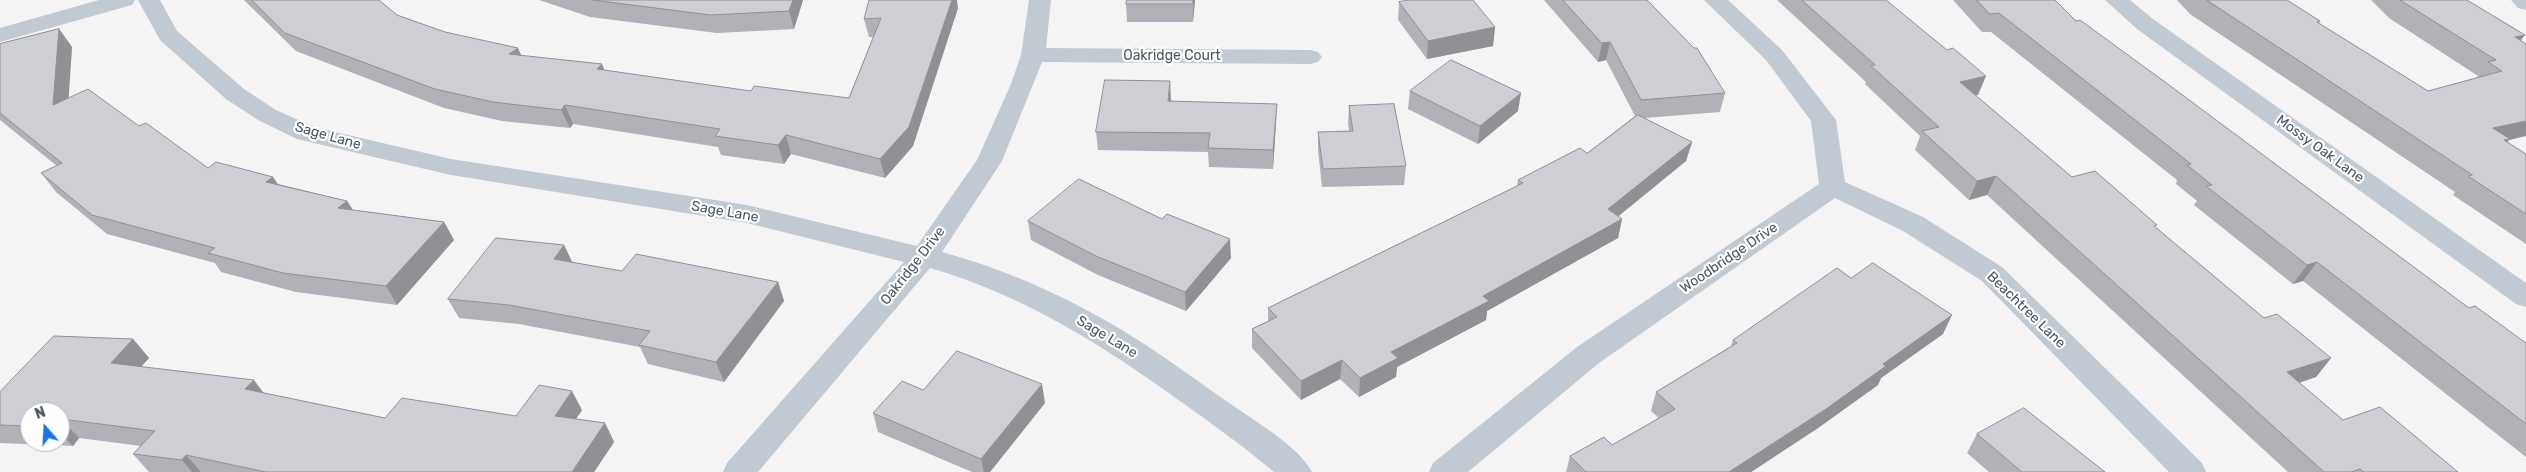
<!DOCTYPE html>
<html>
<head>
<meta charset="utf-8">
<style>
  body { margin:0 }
  #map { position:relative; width:2526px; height:472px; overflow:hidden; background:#f5f3f3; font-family:Rubik,sans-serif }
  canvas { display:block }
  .north { position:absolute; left:20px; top:402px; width:50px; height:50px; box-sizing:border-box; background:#fff; border:1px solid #b7bbc0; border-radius:50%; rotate:341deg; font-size:14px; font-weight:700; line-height:20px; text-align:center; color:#4a5661 }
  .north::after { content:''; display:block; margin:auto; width:18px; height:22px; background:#1a73e8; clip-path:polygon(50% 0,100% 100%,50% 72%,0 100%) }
</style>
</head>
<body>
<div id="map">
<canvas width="2526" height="472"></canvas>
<div class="north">N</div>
</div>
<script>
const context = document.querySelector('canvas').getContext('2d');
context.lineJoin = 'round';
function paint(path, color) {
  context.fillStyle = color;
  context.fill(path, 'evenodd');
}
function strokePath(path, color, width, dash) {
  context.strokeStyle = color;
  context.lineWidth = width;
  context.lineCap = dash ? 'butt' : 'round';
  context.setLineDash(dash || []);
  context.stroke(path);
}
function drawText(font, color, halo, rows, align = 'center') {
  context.font = font + ' Rubik,sans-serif';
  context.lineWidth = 4.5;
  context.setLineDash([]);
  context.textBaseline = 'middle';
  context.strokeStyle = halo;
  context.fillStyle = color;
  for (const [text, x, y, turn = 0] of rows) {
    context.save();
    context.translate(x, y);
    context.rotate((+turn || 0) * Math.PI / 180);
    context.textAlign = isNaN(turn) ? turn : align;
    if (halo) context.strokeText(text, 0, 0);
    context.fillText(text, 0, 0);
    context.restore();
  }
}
const minor = new Path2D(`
  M 99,0 L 135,0 L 132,5 L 0,42 L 0,28 Z
  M 138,0 L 160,0 L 177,31 L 244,89 L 276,110 L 314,127 L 451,159 L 747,205 L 917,246 L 977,160 L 1011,84 L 1021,55 L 1029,0 L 1051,0 L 1046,48 L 1310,50 L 1318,52 L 1322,57 L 1318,62 L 1310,64 L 1042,62 L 1002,161 L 942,252 C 1011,271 1077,301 1138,340 C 1171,361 1203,385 1235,407 C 1258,423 1299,447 1312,472 L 1274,472 C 1243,446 1210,422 1177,399 C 1100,343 1022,295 930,268 L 758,472 L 723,472 L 727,463 L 904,262 L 747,223 L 451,175 L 297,139 L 258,120 L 226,99 L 160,40 Z
  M 1704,0 L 1728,0 L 1782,50 L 1836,120 L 1845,182 L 1923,217 L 2002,267 L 2202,463 L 2206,472 L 2169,472 L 1982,281 L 1903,231 L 1835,198 L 1599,363 L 1468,472 L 1429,472 L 1433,463 L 1577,347 L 1819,184 L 1811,121 L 1766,60 Z
  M 2105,0 L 2130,0 L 2153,19 L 2526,283 L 2526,307 L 2516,304 L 2137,29 Z
  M 2511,0 L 2526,0 L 2526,10 L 2518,8 Z`);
const wall = new Path2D(`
  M 244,0 L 379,0 L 397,15 L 445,32 L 521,56 L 602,64 L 604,70 L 751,91 L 849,98 L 873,37 L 869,37 L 864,19 L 958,8 L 913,146 L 885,178 L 791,154 L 784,164 L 721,155 L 718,147 L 573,124 L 570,128 L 502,121 L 444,108 L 296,51 Z
  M 539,0 L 803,0 L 794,29 L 717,33 L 590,17 Z
  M 1195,0 L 1193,22 L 1127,22 L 1126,4 Z
  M 1544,0 L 1647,0 L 1725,93 L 1720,112 L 1645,118 L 1692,142 L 1686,161 L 1618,216 L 1622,219 L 1618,238 L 1487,311 L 1486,320 L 1397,367 L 1396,377 L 1359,397 L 1340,379 L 1301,400 L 1252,348 L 1252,329 L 1268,321 L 1268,308 L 1517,186 L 1518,180 L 1587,153 L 1635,116 L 1606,60 L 1598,62 Z
  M 1777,0 L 1886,0 L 1978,95 L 1975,95 L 2072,177 L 2156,228 L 2264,318 L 2331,358 L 2316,377 L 2299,383 L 2343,420 L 2458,472 L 2288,472 L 1987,195 L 1969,200 L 1915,150 L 1920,136 L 1865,84 L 1866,82 Z
  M 1953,0 L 2055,0 L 2076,21 L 2469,308 L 2526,343 L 2526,457 L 2303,281 L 2293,284 L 2194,205 L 2197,201 L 2176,184 L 2177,180 L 1991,32 L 1982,32 Z
  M 2177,0 L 2287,0 L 2320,21 L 2319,23 L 2428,91 L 2476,78 L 2478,76 L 2389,18 L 2371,0 L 2467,0 L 2525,35 L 2521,40 L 2509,140 L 2507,142 L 2526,154 L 2526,244 L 2453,195 L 2455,192 L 2190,14 Z
  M 1399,2 L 1495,27 L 1493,46 L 1427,59 L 1398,20 Z
  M 59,29 L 72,47 L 68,98 L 139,126 L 208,168 L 273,177 L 278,184 L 347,201 L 353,210 L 444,222 L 454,240 L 397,305 L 296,292 L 221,272 L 215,263 L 107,234 L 56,192 L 41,173 L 57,166 L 0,120 L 0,44 Z
  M 1410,91 L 1518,111 L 1478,144 L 1408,109 Z
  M 1171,101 L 1276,123 L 1273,169 L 1209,167 L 1208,152 L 1098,150 L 1096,132 Z
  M 1349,106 L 1406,166 L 1404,185 L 1322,187 L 1318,150 L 1318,132 L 1349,131 L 1348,124 Z
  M 1028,221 L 1231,258 L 1186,311 L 1098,275 L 1031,240 Z
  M 564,245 L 572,262 L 622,271 L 778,282 L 784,301 L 724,382 L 648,364 L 640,347 L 519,324 L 459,318 L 448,299 Z
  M 1851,278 L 1943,334 L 1881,378 L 1878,385 L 1818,428 L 1751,472 L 1566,472 L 1570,456 L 1612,445 L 1659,418 L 1651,411 L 1656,392 L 1731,346 L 1733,340 Z
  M 133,339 L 149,358 L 141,367 L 264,393 L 385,418 L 516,416 L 582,410 L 576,419 L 605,423 L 614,442 L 594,472 L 149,472 L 133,454 L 141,446 L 79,438 L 73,446 L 0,443 L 0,392 ZM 30,412 L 60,412 L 60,442 L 30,442 Z
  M 923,390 L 1045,403 L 990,472 L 972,472 L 878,432 L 873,413 Z
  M 1977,434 L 2105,472 L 1989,472 L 1967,453 Z`);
const shadedWall = new Path2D(`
  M 793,0 L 803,0 L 794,29 L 789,11 Z
  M 952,0 L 957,0 L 958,8 L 913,146 L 885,178 L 880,159 Z
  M 1193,0 L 1195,0 L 1193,22 Z
  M 1495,27 L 1493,46 L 1427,59 L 1428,41 Z
  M 59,29 L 72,47 L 67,124 L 53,105 Z
  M 2525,35 L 2511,53 L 2515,37 Z
  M 1610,42 L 1606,60 L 1598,62 L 1602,43 Z
  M 518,48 L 526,66 L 509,54 Z
  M 602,64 L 609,82 L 597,69 Z
  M 1986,76 L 1978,95 L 1952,101 L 1960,82 Z
  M 1170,81 L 1171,100 L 1169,119 L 1168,101 Z
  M 1521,93 L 1518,111 L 1478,144 L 1480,126 Z
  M 1277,104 L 1276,123 L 1273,169 L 1273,150 Z
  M 565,105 L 573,124 L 570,128 L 561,110 Z
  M 2526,121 L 2526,136 L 2509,140 L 2495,157 L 2493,128 Z
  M 786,135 L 791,154 L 784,164 L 778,145 Z
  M 1692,142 L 1686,161 L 1604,228 L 1608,209 Z
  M 1996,176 L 1987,195 L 1969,200 L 1977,181 Z
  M 273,177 L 285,196 L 266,182 Z
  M 347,201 L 359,220 L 338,208 Z
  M 1622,219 L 1618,238 L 1487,311 L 1486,320 L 1397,367 L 1396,377 L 1359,397 L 1360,378 L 1391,352 L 1483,296 Z
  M 444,222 L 454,240 L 397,305 L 386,286 Z
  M 1230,239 L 1231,258 L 1186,311 L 1185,292 Z
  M 564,245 L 573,264 L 554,259 Z
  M 2317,262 L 2303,281 L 2293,284 L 2307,265 Z
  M 778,282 L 784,301 L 724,382 L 716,362 Z
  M 1952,315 L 1943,334 L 1881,378 L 1878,385 L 1818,428 L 1751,472 L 1729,472 Z
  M 133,339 L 149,358 L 127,382 L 111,363 Z
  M 2331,358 L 2316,377 L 2273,391 L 2287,372 Z
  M 1342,360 L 1340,379 L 1301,400 L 1301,381 Z
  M 254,380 L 268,399 L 245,389 Z
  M 1042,384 L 1045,403 L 990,472 L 984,472 L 981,459 Z
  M 572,391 L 582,410 L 565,435 L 555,416 Z
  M 61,419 L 79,438 L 73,446 L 60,433 L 60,421 Z
  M 605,423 L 614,442 L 594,472 L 572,472 Z
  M 186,455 L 201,472 L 192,472 L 182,460 Z`);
const building = new Path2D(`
  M 252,0 L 379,0 L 397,15 L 445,32 L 518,48 L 509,54 L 602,64 L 597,69 L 751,91 L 754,86 L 849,98 L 881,18 L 864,19 L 869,0 L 952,0 L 909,127 L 880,159 L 786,135 L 778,145 L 715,136 L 720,129 L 565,105 L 561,110 L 493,102 L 435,89 L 285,33 Z
  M 593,0 L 793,0 L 789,11 L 711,15 Z
  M 1127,0 L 1193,0 L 1193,4 L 1126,4 Z
  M 1409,0 L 1473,0 L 1495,27 L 1428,41 L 1399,2 Z
  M 1563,0 L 1647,0 L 1694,48 L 1697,48 L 1725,93 L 1641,100 L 1610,42 L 1602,43 Z
  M 1802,0 L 1886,0 L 1947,50 L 1953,48 L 1986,76 L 1960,82 L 2072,177 L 2095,171 L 2157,225 L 2154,226 L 2264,318 L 2277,314 L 2331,358 L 2287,372 L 2343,420 L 2380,407 L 2458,472 L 2364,472 L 2360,469 L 2351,472 L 2324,472 L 1996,176 L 1977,181 L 1922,131 L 1939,127 L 1871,66 L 1875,65 Z
  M 1977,0 L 2055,0 L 2076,21 L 2080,20 L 2165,82 L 2469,308 L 2475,306 L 2526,343 L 2526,424 L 2317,262 L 2307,265 L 2206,186 L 2212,185 L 2187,165 L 2191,164 L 1999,13 L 1990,14 Z
  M 2207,0 L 2287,0 L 2320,21 L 2317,22 L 2428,91 L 2502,71 L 2488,62 L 2496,60 L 2400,0 L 2467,0 L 2525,35 L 2515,37 L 2526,44 L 2526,121 L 2493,128 L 2510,139 L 2504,140 L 2526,154 L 2526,214 L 2468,176 L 2472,175 Z
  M 59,29 L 53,105 L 88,89 L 139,126 L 146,123 L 208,168 L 216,162 L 273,177 L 266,182 L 347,201 L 338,208 L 444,222 L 386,286 L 283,273 L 208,253 L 215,248 L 92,215 L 41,173 L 62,163 L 0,113 L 0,44 Z
  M 1451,60 L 1521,93 L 1480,126 L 1410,91 Z
  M 1105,80 L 1170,81 L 1168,101 L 1277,104 L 1273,150 L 1208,148 L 1210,133 L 1096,132 Z
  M 1394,104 L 1406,166 L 1323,169 L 1318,132 L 1353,131 L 1349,106 Z
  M 1638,115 L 1692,142 L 1608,209 L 1622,219 L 1483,296 L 1489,301 L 1391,352 L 1398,358 L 1360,378 L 1342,360 L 1301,381 L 1252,329 L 1277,317 L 1268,308 L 1523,183 L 1518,180 L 1580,148 L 1587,153 Z
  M 1079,179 L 1162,219 L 1167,214 L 1230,239 L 1185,292 L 1096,256 L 1028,221 Z
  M 496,238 L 564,245 L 554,259 L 622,271 L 636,254 L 778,282 L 716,362 L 639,345 L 650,331 L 509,305 L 448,299 Z
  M 1873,263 L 1952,315 L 1883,364 L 1886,366 L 1826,409 L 1729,472 L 1586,472 L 1570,456 L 1604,437 L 1612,445 L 1675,409 L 1656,392 L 1737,343 L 1733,340 L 1837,268 L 1851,278 Z
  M 54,336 L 133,339 L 111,363 L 254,380 L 245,389 L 385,418 L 402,398 L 516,416 L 539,385 L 572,391 L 555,416 L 605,423 L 572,472 L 266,472 L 186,455 L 182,460 L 133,454 L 155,431 L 61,419 L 60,421 L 60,412 L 30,412 L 30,426 L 0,425 L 0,392 Z
  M 957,351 L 1042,384 L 981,459 L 873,413 L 902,381 L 923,390 Z
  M 2024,408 L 2105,472 L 2022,472 L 1977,434 Z`);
const streetNames = [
  ["Oakridge Court",1172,56],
  ["Sage Lane",328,136,16],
  ["Mossy Oak Lane",2320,149,36],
  ["Sage Lane",725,212,10],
  ["Woodbridge Drive",1729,258,-34],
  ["Oakridge Drive",913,266,-52],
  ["Beachtree Lane",2026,310,44],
  ["Sage Lane",1107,337,31]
];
paint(minor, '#c1cad2');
paint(wall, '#b0b2b7');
paint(shadedWall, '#909195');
paint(building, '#cdcfd5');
strokePath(building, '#909195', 1);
drawText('14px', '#4a5661', '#fff', streetNames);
</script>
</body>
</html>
